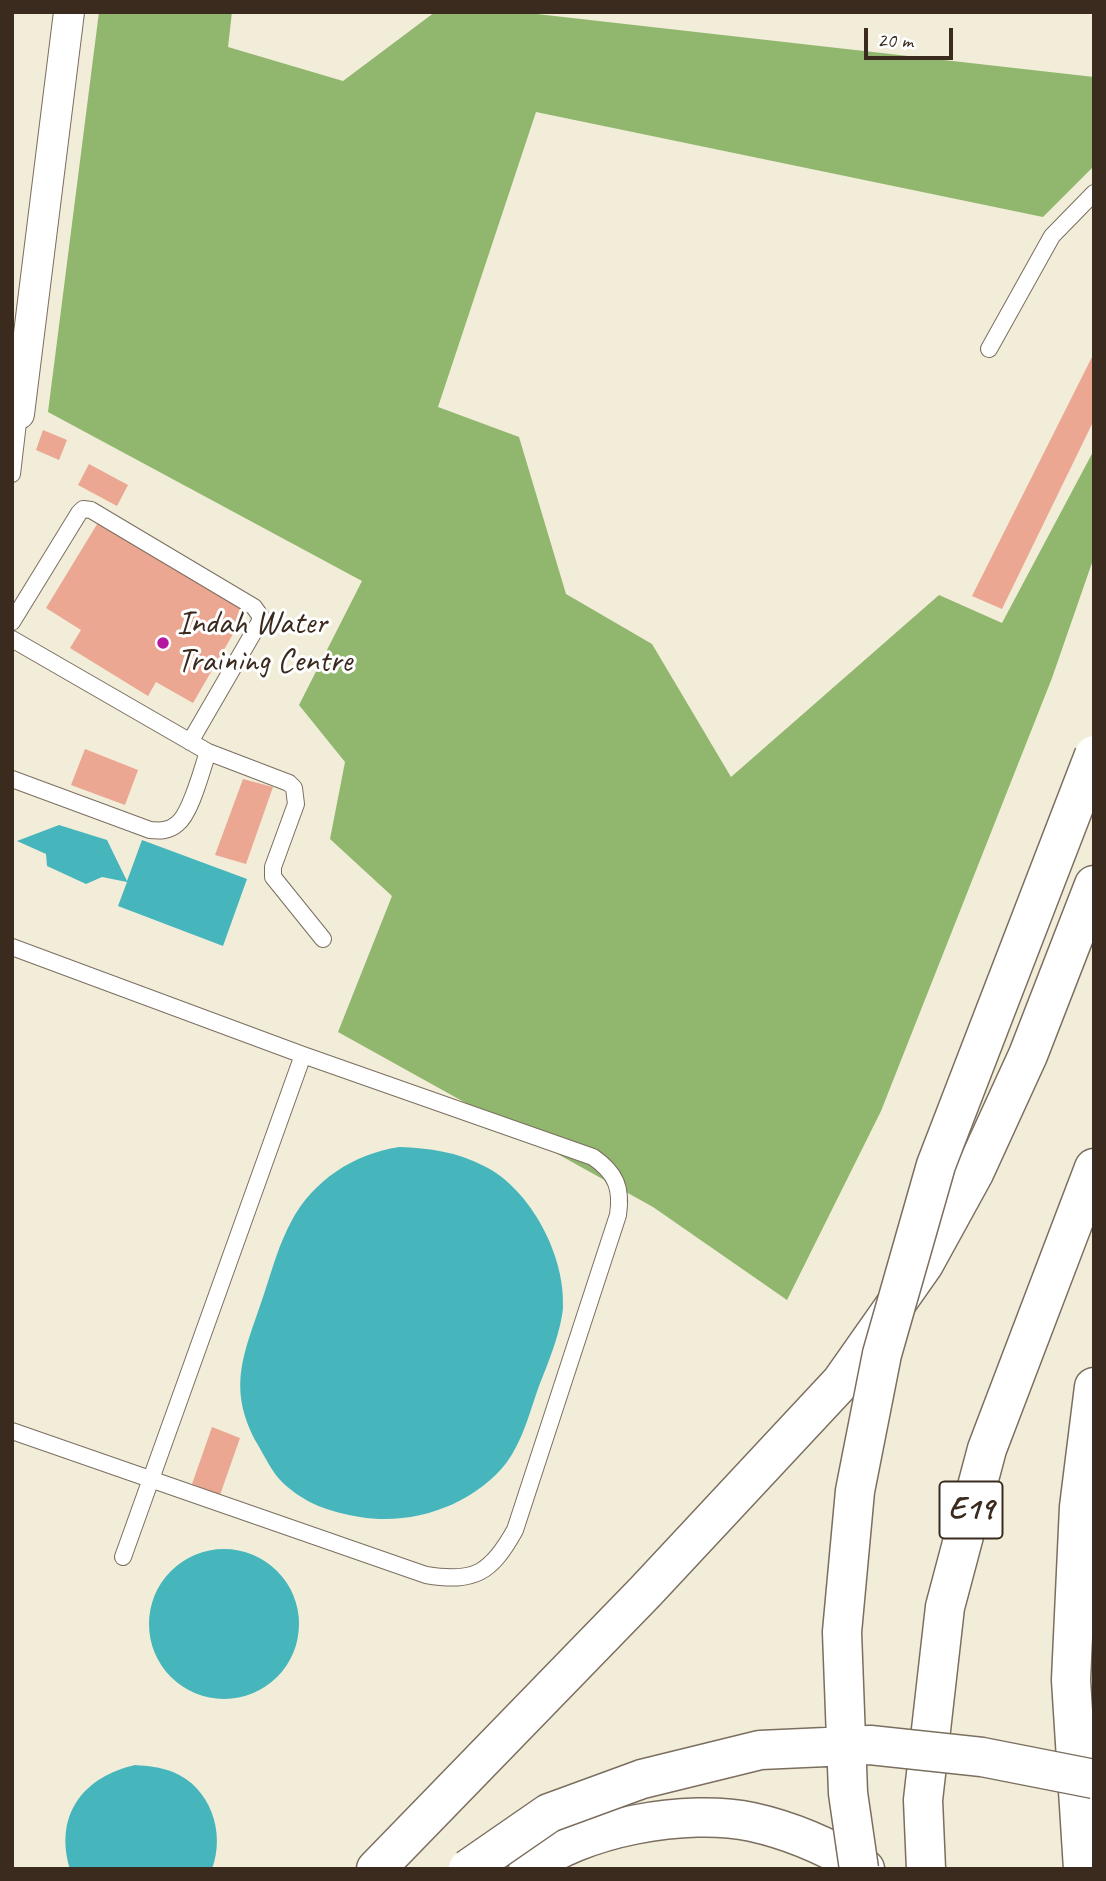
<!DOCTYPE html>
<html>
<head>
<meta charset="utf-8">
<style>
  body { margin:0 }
  #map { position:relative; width:1106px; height:1881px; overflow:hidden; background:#f1edd8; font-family:Caveat,sans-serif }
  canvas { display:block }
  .frame { position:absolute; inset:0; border:14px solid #3b2a1e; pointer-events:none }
  .scale { position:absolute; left:864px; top:28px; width:89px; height:32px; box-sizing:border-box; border:4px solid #3b2a1e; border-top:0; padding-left:9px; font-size:21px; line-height:24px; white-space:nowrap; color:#3b2a1e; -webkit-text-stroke:5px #fff; paint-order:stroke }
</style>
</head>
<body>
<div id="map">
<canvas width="1106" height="1881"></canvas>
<div class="frame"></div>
<div class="scale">20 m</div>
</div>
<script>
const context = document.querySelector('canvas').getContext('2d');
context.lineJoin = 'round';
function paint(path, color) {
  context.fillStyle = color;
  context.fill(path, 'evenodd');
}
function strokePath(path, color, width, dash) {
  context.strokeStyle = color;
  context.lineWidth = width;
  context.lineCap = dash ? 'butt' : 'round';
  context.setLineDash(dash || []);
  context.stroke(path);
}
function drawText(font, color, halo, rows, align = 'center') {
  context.font = font + ' Caveat,sans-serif';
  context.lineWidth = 6;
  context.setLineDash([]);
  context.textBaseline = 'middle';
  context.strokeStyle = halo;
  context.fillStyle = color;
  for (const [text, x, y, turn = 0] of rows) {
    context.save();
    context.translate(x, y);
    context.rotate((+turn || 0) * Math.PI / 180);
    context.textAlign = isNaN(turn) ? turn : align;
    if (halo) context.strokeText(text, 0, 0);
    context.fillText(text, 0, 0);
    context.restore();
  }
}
const forest = new Path2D(`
  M 99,12 L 232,12 L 228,47 L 343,81 L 435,12 L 519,12 L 1094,77 L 1094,166 L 1043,217 L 536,112 L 438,407 L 519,437 L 566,594 L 652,644 L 731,777 L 939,595 L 1002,623 L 1094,450 L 1094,557 L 1052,678 L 881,1111 L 787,1300 L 653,1207 L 338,1032 L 392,896 L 330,839 L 345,762 L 299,705 L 362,581 L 48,412 Z`);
const water = new Path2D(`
  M 59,825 L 107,840 L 127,881 L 142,840 L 247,879 L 223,946 L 118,906 L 127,882 L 102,877 L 86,884 L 47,866 L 46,854 L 17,841 Z
  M 399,1147 C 430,1148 457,1152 484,1166 C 531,1189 566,1257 563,1308 C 561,1331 548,1364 539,1386 C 530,1411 523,1440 507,1462 C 474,1505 413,1526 360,1517 C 330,1512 305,1504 282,1482 C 272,1472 265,1457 258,1445 C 225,1387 245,1352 264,1294 C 272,1270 279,1244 291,1222 C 313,1180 354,1154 399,1147 Z
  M149 1624a75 75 0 1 1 150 0a75 75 0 1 1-150 0Z
  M 135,1765 C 148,1766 160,1767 173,1772 C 210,1787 226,1832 212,1869 L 70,1869 C 54,1815 83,1777 135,1765 Z`);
const building = new Path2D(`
  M 1094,353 L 1094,420 L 1002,609 L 972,596 Z
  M 43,430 L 67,440 L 59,460 L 36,450 Z
  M 89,464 L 128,485 L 117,506 L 78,485 Z
  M 99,521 L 247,610 L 193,703 L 156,682 L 148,696 L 70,648 L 81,630 L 46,608 Z
  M 85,749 L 138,770 L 125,805 L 71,785 Z
  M 243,779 L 273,787 L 246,864 L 215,855 Z
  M 212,1427 L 240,1438 L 220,1495 L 192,1484 Z`);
const service = new Path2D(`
  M 989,349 L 1052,236 L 1094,193
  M 12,474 L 19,414
  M 12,622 L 79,513 L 83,509 L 91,510 L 254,607 L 261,617 L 259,623 L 190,742
  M 12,639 L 208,752 L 289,783 L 294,788 L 296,804 L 273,867 L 273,877 L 323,939
  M 12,779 L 150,830 C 160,831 169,831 177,824 C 191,814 202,769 208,752
  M 12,947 L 303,1055 L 593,1157 C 616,1173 622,1188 618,1215 L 515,1530 C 491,1573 475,1583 426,1575 L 12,1431
  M 123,1557 L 303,1055`);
const minor = new Path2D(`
  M 19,414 L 69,12`);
const motorway = new Path2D(`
  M 376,1869 L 646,1591 L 841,1382 L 924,1264 L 974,1173 L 1028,1055 L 1094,885
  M 528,1869 C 579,1827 688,1808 752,1822 C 793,1831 829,1847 865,1869
  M 926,1869 L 923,1800 L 945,1607 L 987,1449 L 1094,1168
  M 1083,1869 L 1071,1680 L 1079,1507 L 1094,1387`);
const motorwayBridge = new Path2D(`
  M 468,1869 L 549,1813 L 642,1779 L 760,1750 L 870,1745 L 982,1757 L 1094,1779
  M 859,1869 L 848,1793 L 842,1632 L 855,1491 L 882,1354 L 936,1165 L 1094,755`);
const markers = [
  [163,643,7,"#b5179e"]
];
const shields = [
  [971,1510,63]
];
const shieldNames = [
  ["E19",971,1510]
];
const poiNames = [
  ["Indah Water",177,624],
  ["Training Centre",177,662]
];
paint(forest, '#90b76d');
paint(water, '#46b6bc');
paint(building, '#eba792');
strokePath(service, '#7b6e5f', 18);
strokePath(minor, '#7b6e5f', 32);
strokePath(motorway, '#7b6e5f', 41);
strokePath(service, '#fff', 16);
strokePath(minor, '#fff', 30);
strokePath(motorway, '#fff', 38);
strokePath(motorwayBridge, '#7b6e5f', 41, []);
strokePath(motorwayBridge, '#fff', 38);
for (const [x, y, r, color] of markers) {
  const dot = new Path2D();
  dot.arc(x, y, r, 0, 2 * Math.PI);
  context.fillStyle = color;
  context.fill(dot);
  strokePath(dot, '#fff', 2.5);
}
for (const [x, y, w] of shields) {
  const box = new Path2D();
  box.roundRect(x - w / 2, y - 28.5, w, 57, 5);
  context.fillStyle = '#fff';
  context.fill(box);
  strokePath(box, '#3b2a1e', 2);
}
drawText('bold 32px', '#3b2a1e', null, shieldNames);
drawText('33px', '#3b2a1e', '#fff', poiNames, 'left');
</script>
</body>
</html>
